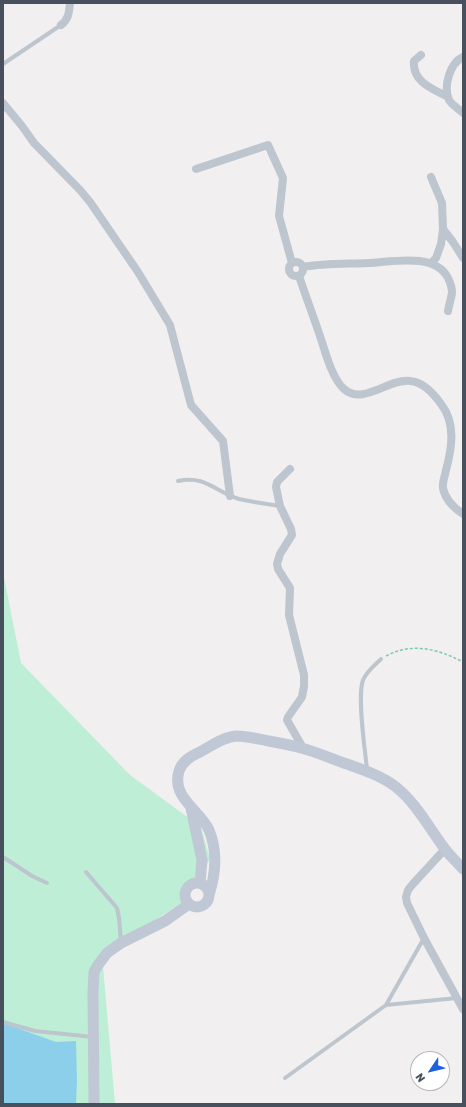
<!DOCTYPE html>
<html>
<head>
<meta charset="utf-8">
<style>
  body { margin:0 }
  #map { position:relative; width:466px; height:1107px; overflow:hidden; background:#f1efef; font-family:Rubik,sans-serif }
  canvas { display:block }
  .frame { position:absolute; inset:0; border:4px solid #47505c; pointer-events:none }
  .north { position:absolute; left:410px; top:1051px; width:40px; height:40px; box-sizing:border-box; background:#fff; border:1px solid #b5b9be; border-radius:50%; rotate:235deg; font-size:11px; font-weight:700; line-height:16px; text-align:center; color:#47505c }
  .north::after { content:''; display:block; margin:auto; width:14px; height:18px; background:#1c60de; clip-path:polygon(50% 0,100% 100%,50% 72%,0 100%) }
</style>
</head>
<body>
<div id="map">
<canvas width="466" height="1107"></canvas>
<div class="frame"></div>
<div class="north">N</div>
</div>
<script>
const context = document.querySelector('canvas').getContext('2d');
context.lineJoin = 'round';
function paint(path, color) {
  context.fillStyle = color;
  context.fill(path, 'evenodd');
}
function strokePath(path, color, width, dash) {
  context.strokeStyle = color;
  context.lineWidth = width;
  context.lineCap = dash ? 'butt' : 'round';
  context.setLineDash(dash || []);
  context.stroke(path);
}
const green = new Path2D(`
  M 3,572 L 21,663 L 130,775 L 201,827 L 210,859 L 181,903 L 102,955 L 115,1104 L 3,1104 Z`);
const water = new Path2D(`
  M 3,1023 L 56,1042 L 76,1041 L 77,1080 L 76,1104 L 3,1104 Z`);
const path = new Path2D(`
  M 386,656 C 412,642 438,649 463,662`);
const lane = new Path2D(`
  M 3,64 L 61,25
  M 178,481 C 206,475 215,492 239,499 C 252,502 266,504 280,506
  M 367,769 C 365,750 357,697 363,680 C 367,671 374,666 381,659
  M 3,857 L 32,876 L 47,883
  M 86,872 L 117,908 L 119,918 L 121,941
  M 386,1005 L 457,998
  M 3,1022 L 35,1031 L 93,1037
  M 285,1078 L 386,1005 L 424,938`);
const street = new Path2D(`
  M 61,25 C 69,19 69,12 70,3
  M 421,55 L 414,61 C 412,82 433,89 448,97
  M 463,57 C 450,63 443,86 449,100 C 452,105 459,109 463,113
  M 3,103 L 22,126 L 34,143 L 80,190 L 90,202 L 138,272 L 170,325 L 191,405 L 223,441 L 230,496
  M 196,169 L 268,145 L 283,178 L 279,216 L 292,263
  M 443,229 L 453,242 L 463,258
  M289 269a7 7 0 1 1 14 0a7 7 0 1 1-14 0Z
  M 431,263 L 436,258 L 441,244 L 443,229 L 442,203 L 431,177
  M 303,267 C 325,263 346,264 368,263 C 391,262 435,252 448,278 C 450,282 452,288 452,293 C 451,299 449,305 448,311
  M 299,276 C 306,297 314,318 321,339 C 326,354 332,378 344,389 C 363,406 389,378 410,381 C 423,382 434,394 441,404 C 456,423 452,448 446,470 C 445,477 442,481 443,488 C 445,499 454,508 463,514
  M 290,469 L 277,482 L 276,487 L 280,506 L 291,529 L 292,535 L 280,554 L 277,564 L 278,569 L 290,588 L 289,615 L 304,675 L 304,686 L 302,697 L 288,717 L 287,720 L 303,748
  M 445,849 L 412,885 L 408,890 L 406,897 L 407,903 L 424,938 L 463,1009`);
const secondary = new Path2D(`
  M 191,808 L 202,860 L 200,883
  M185 895a12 12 0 1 1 24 0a12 12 0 1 1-24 0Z
  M 209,895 C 216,873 218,852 209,830 C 200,810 171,798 179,771 C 182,761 191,756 200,752 C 211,746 223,737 236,736 C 247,736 259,739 269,741 C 280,743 291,745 301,748 C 317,752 332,759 347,764 C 364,770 382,776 396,787 C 417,804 429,828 445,849 C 450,856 457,862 463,869
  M 94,1104 L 93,992 L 94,972 L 98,965 L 107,953 L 121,943 L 165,921 L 189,904`);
paint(green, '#beeed5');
paint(water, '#8ccfea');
strokePath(path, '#77cca9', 1.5, [3, 2]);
strokePath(lane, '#bdc5ce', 4);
strokePath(street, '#bdc5ce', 8);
strokePath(secondary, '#c0c8d5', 11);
</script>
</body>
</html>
